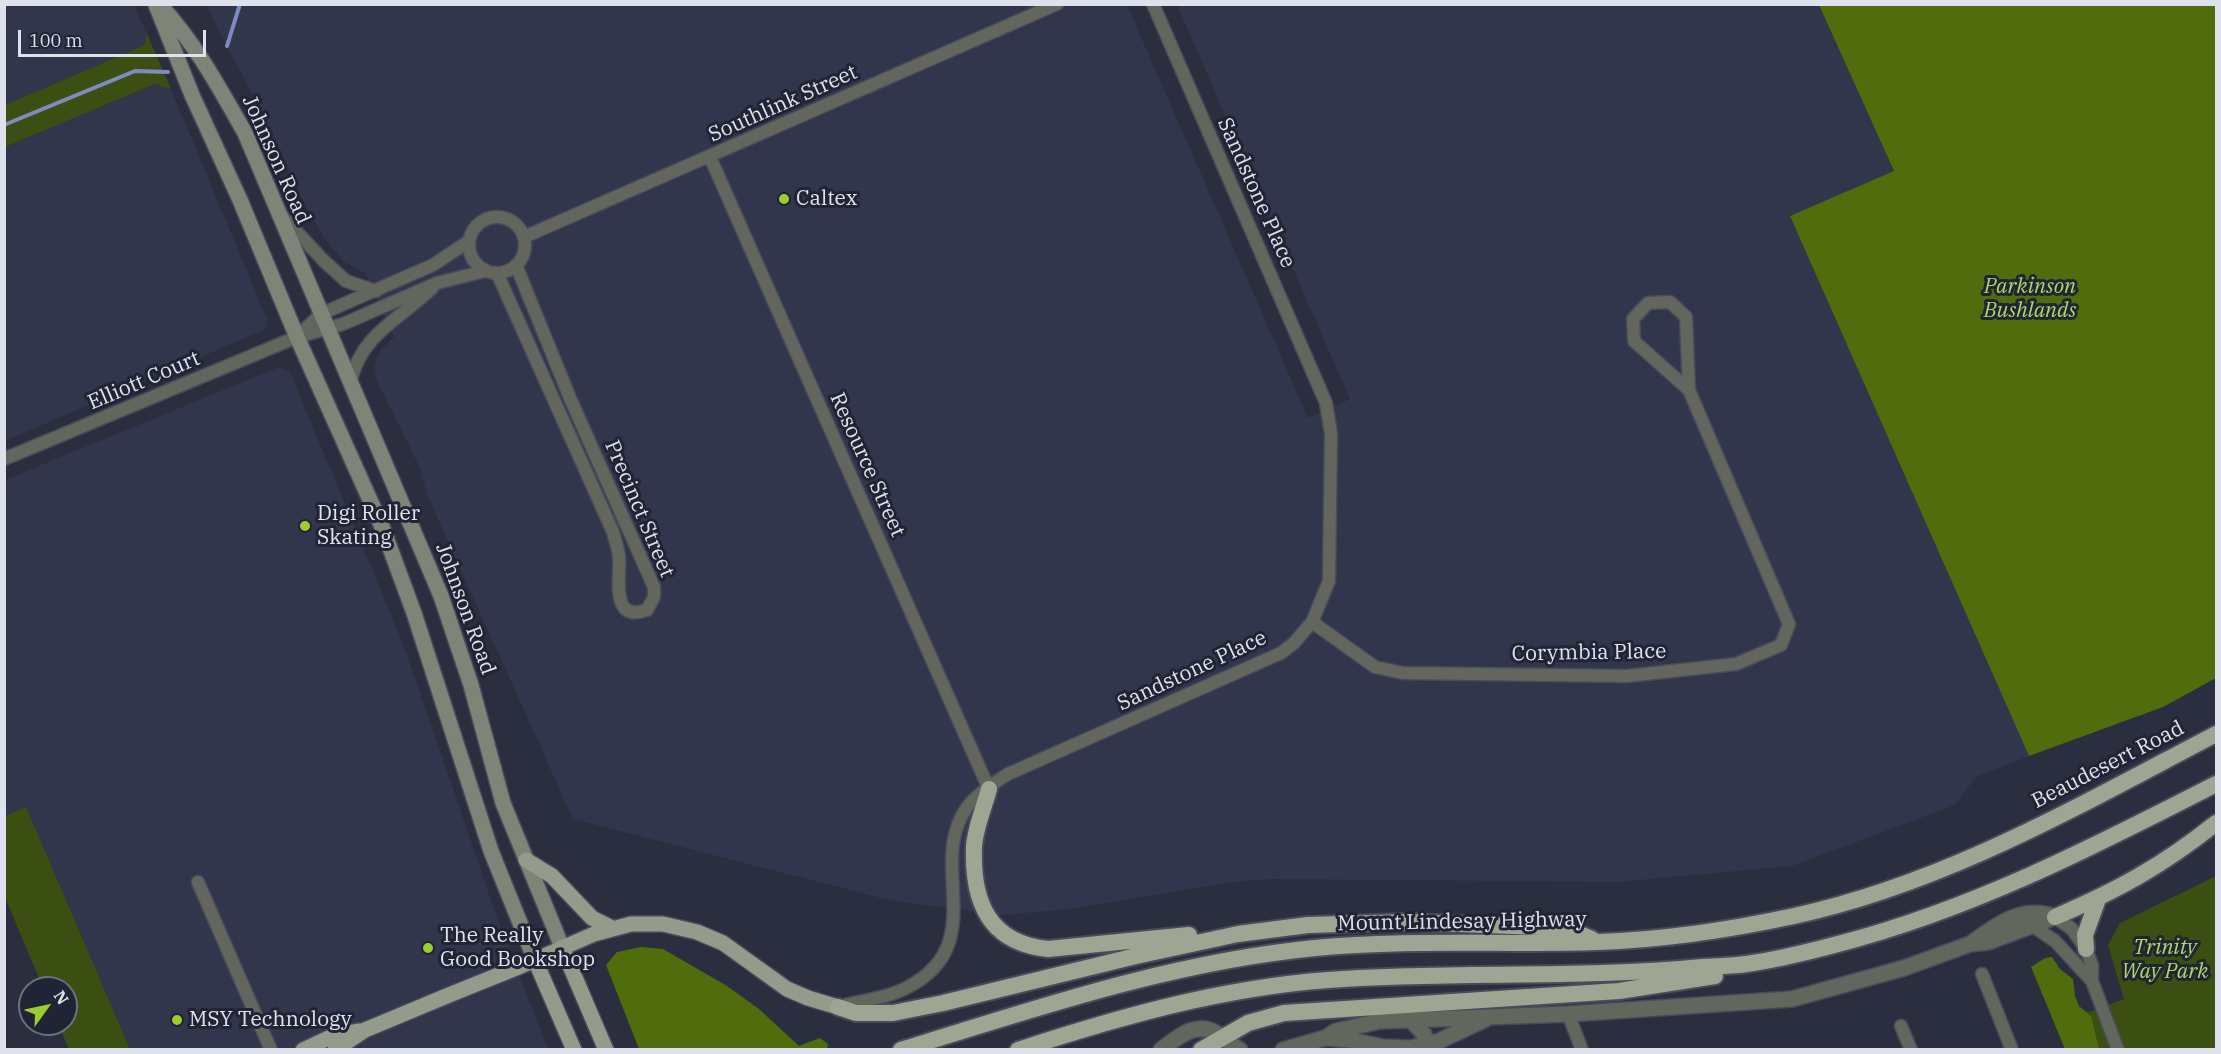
<!DOCTYPE html>
<html>
<head>
<meta charset="utf-8">
<style>
  body { margin:0 }
  #map { position:relative; width:2221px; height:1054px; overflow:hidden; background:#2a2e3e; font-family:"IBM Plex Serif",serif }
  canvas { display:block }
  .frame { position:absolute; inset:0; border:6px solid #dfe2ed; pointer-events:none }
  .north { position:absolute; left:18px; top:976px; width:60px; height:60px; box-sizing:border-box; background:#212434; border:2px solid #6d707e; border-radius:50%; rotate:57deg; font-size:16px; font-weight:700; line-height:24px; text-align:center; color:#dfe2ed }
  .north::after { content:''; display:block; margin:auto; width:21px; height:27px; background:#9ccb32; clip-path:polygon(50% 0,100% 100%,50% 72%,0 100%) }
  .scale { position:absolute; left:18px; top:30px; width:188px; height:27px; box-sizing:border-box; border:3px solid #dfe2ed; border-top:0; padding-left:8px; font-size:18px; line-height:21px; white-space:nowrap; color:#dfe2ed; -webkit-text-stroke:4px #212434; paint-order:stroke }
</style>
</head>
<body>
<div id="map">
<canvas width="2221" height="1054"></canvas>
<div class="frame"></div>
<div class="north">N</div>
<div class="scale">100 m</div>
</div>
<script>
const context = document.querySelector('canvas').getContext('2d');
context.lineJoin = 'round';
function paint(path, color) {
  context.fillStyle = color;
  context.fill(path, 'evenodd');
}
function strokePath(path, color, width, dash) {
  context.strokeStyle = color;
  context.lineWidth = width;
  context.lineCap = dash ? 'butt' : 'round';
  context.setLineDash(dash || []);
  context.stroke(path);
}
function drawText(font, color, halo, rows, align = 'center') {
  context.font = font + ' "IBM Plex Serif",serif';
  context.lineWidth = 6;
  context.setLineDash([]);
  context.textBaseline = 'middle';
  context.strokeStyle = halo;
  context.fillStyle = color;
  for (const [text, x, y, turn = 0] of rows) {
    context.save();
    context.translate(x, y);
    context.rotate((+turn || 0) * Math.PI / 180);
    context.textAlign = isNaN(turn) ? turn : align;
    if (halo) context.strokeText(text, 0, 0);
    context.fillText(text, 0, 0);
    context.restore();
  }
}
const built = new Path2D(`
  M 5,5 L 134,5 L 146,32 L 147,38 L 145,44 L 140,47 L 5,105 Z
  M 207,5 L 1127,5 L 1308,418 L 1350,399 L 1177,5 L 1819,5 L 1894,172 L 1790,216 L 2029,756 L 1976,777 L 1955,805 L 1792,866 L 1617,882 L 1273,879 L 1232,882 L 1070,909 L 1002,915 L 893,901 L 573,819 L 428,497 L 419,466 L 376,379 L 374,365 L 380,351 L 394,337 L 365,273 L 344,262 L 324,238 L 294,185 L 251,91 L 217,28 Z
  M 156,84 L 171,89 L 267,319 L 266,329 L 5,441 L 5,147 Z
  M 279,367 L 290,372 L 404,646 L 500,926 L 548,1049 L 130,1049 L 26,808 L 5,816 L 5,480 Z`);
const green = new Path2D(`
  M 146,32 L 171,89 L 155,84 L 5,147 L 5,105 L 140,47 L 145,44 Z
  M 26,807 L 130,1049 L 69,1049 L 58,1024 L 66,1024 L 66,988 L 43,988 L 5,897 L 5,816 Z
  M 2216,876 L 2216,1049 L 2065,1049 L 2055,1025 L 2124,999 L 2108,945 L 2120,923 Z`);
const forest = new Path2D(`
  M 1819,5 L 2216,5 L 2216,678 L 2163,707 L 2029,756 L 1790,216 L 1894,171 Z
  M 641,947 L 663,949 L 727,986 L 759,1009 L 799,1046 L 820,1038 L 828,1044 L 827,1049 L 639,1049 L 606,965 L 617,952 Z
  M 2052,957 L 2060,969 L 2073,979 L 2075,996 L 2079,1006 L 2091,1016 L 2099,1049 L 2065,1049 L 2031,967 L 2045,958 Z`);
const stream = new Path2D(`
  M 227,46 L 240,4
  M 4,125 L 135,71 L 168,72`);
const minor = new Path2D(`
  M 710,157 L 989,789
  M 282,216 L 324,261 L 346,281 L 376,291
  M469 245a28 28 0 1 1 56 0a28 28 0 1 1-56 0Z
  M 524,237 L 1057,4
  M 497,273 L 613,532 C 615,540 618,548 619,556 C 621,577 609,623 647,610 L 654,597 L 654,587 L 570,398 L 516,265
  M 298,336 L 321,314 L 433,265 L 469,241
  M 350,383 C 362,333 398,321 432,288
  M 4,459 L 297,337 L 343,324 L 437,283 L 485,271
  M 1312,622 L 1375,667 L 1403,673 L 1627,676 L 1736,664 L 1781,645 L 1789,624 L 1689,390 L 1686,317 L 1670,302 L 1648,303 L 1633,319 L 1634,341 L 1689,390
  M 198,882 L 271,1050
  M 2055,917 L 2072,929 L 2086,949 L 2092,965 L 2092,981 L 2118,1050
  M 2033,926 L 2055,941 L 2092,981
  M 1982,974 L 2012,1050
  M 838,1007 C 861,1000 886,999 908,987 C 992,943 925,863 968,806 C 976,795 997,781 1008,774 L 1281,653 L 1294,643 L 1312,622 L 1329,581 L 1331,434 L 1326,403 L 1153,4
  M 1568,1014 L 1582,1050
  M 1901,1026 L 1911,1050`);
const tertiary = new Path2D(`
  M 1973,942 C 1998,924 2022,905 2055,917
  M 1410,1019 L 1424,1034 L 1426,1045
  M 1327,1038 L 1350,1040 L 1383,1047 L 1411,1048 L 1439,1041 L 1486,1019
  M 1161,1050 C 1178,1037 1195,1021 1216,1033 C 1225,1038 1232,1045 1240,1050
  M 1283,1050 L 1325,1038 L 1336,1031 L 1380,1021 L 1568,1014 L 1792,999 L 1904,968 L 1970,944 L 1988,942 L 2055,917`);
const secondary = new Path2D(`
  M 159,4 C 194,41 220,89 245,133 L 441,596 L 471,685 L 503,803 L 562,947
  M 156,5 L 192,95 L 240,200 L 297,337 L 383,529 L 414,613 L 491,851 L 535,960`);
const primary = new Path2D(`
  M 526,860 L 552,876 L 592,918 L 612,928
  M 562,947 L 606,1050
  M 535,960 L 574,1050
  M 303,1050 L 335,1035 L 360,1031
  M 335,1050 L 365,1030 L 449,995 L 521,966 L 594,934 L 631,924 L 663,924 L 697,932 L 723,943 L 787,989 L 808,998 L 838,1007`);
const trunk = new Path2D(`
  M 989,789 C 984,808 975,828 974,847 C 972,901 988,943 1048,949 L 1189,935
  M 2055,917 C 2118,890 2162,866 2216,823
  M 2086,949 L 2085,935 L 2098,899
  M 838,1007 L 856,1013 L 893,1013 L 943,1003 L 1136,956 L 1238,934 L 1308,925 L 1408,922 L 1566,928 L 1592,939
  M 901,1050 C 1037,1008 1172,962 1315,948 C 1408,939 1503,945 1597,942 C 1663,940 1729,930 1794,916 C 1946,883 2080,805 2216,734
  M 1018,1050 C 1119,1017 1221,988 1328,980 C 1453,971 1578,979 1703,967 C 1717,966 1732,966 1746,964 C 1777,960 1808,952 1838,944 C 1973,909 2093,847 2216,784
  M 1201,1050 L 1248,1023 L 1284,1013 L 1619,991 L 1715,976`);
const markers = [
  [784,199,6,"#9ccb32"],
  [305,526,6,"#9ccb32"],
  [428,948,6,"#9ccb32"],
  [177,1020,6,"#9ccb32"]
];
const streetNames = [
  ["Southlink Street",783,104,-24],
  ["Johnson Road",276,160,66],
  ["Sandstone Place",1256,193,66],
  ["Elliott Court",144,381,-23],
  ["Resource Street",867,465,66],
  ["Precinct Street",639,509,67],
  ["Johnson Road",465,609,70],
  ["Corymbia Place",1589,653,-1],
  ["Sandstone Place",1192,671,-25],
  ["Beaudesert Road",2108,765,-27],
  ["Mount Lindesay Highway",1462,922,-1]
];
const poiNames = [
  ["Caltex",796,199],
  ["Digi Roller",317,514],
  ["Skating",317,538],
  ["The Really",440,936],
  ["Good Bookshop",440,960],
  ["MSY Technology",189,1020]
];
const parkNames = [
  ["Parkinson",2030,287],
  ["Bushlands",2030,311],
  ["Trinity",2165,948],
  ["Way Park",2165,972]
];
paint(built, '#31364c');
paint(green, '#3c4f13');
paint(forest, '#516c0c');
strokePath(stream, '#808ac2', 4);
strokePath(minor, '#474b5a', 15);
strokePath(tertiary, '#474b5a', 18);
strokePath(secondary, '#474b5a', 18);
strokePath(primary, '#474b5a', 18);
strokePath(trunk, '#474b5a', 20);
strokePath(minor, '#62665d', 12);
strokePath(tertiary, '#62665d', 15);
strokePath(secondary, '#7e8477', 15);
strokePath(primary, '#949b8a', 15);
strokePath(trunk, '#9ea693', 16);
for (const [x, y, r, color] of markers) {
  const dot = new Path2D();
  dot.arc(x, y, r, 0, 2 * Math.PI);
  context.fillStyle = color;
  context.fill(dot);
  strokePath(dot, '#212434', 2);
}
drawText('21px', '#dfe2ed', '#212434', streetNames);
drawText('21px', '#dfe2ed', '#212434', poiNames, 'left');
drawText('italic 21px', '#afd865', '#212434', parkNames);
</script>
</body>
</html>
